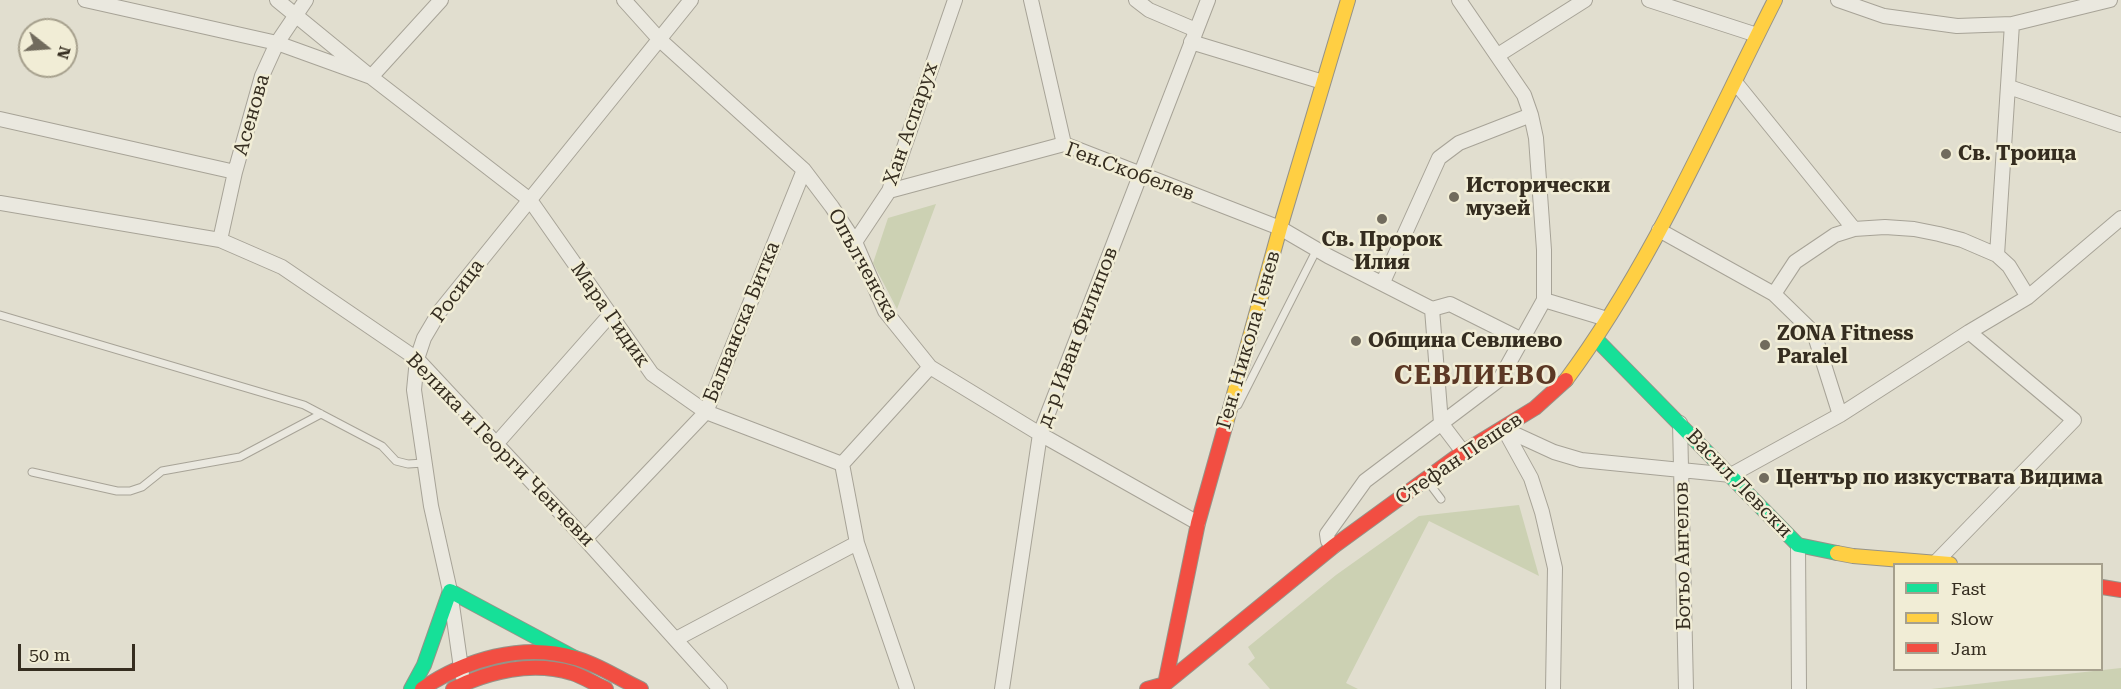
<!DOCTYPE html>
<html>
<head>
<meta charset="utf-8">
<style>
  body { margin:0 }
  #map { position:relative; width:2121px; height:689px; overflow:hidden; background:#e1decf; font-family:"Roboto Serif",serif }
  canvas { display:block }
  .legend { position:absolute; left:1893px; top:563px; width:210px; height:108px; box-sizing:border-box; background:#f1edd6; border:2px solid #a6a08d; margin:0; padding:8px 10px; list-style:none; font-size:18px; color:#352d20 }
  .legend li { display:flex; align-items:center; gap:12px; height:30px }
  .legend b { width:30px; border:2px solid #a6a08d }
  .north { position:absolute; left:18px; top:18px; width:60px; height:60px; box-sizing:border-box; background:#f1edd6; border:2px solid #a6a08d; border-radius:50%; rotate:107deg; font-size:16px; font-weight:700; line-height:24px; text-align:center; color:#352d20 }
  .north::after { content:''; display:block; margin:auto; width:21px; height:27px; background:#716b5d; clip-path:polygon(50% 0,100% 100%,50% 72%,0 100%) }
  .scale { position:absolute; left:18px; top:644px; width:117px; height:27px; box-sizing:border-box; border:3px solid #352d20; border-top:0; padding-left:8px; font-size:18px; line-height:21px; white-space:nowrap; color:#352d20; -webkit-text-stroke:4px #f1edd6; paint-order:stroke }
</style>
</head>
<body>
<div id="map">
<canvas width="2121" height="689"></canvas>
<ul class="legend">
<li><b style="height:8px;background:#16e098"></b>Fast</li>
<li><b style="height:8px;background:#ffcf43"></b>Slow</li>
<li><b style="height:8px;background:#f24e42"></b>Jam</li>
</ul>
<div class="north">N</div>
<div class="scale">50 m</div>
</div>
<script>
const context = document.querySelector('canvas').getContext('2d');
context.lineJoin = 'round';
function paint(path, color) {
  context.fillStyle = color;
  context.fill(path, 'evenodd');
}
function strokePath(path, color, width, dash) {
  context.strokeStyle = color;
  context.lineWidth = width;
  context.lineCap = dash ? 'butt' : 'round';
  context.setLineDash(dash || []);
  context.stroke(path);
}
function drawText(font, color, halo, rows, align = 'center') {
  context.font = font + ' "Roboto Serif",serif';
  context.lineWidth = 5;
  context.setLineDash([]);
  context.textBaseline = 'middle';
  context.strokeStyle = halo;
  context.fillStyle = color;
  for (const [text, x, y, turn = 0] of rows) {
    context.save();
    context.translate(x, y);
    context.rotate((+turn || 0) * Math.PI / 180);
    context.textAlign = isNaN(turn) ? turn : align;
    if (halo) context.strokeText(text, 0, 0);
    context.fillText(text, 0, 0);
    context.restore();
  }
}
const green = new Path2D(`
  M 936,204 L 897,309 L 873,263 L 888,218 Z
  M 1519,505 L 1539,576 L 1429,521 L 1346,683 L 1358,689 L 1270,689 L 1248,664 L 1255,658 L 1248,647 L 1336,575 L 1419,516 Z
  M 2121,668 L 2121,689 L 1931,689 Z`);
const lane = new Path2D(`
  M 0,315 L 304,405 L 382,446 L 396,461 L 408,464 L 424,463
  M 1238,405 L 1317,249
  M 32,472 L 117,491 L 130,491 L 142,487 L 162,471 L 240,457 L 321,414
  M 1426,479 L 1441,499`);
const street = new Path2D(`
  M 85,0 L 277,43 L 371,77 L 530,200 L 652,374 L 706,412 L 842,464 L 930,367
  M 277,0 L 371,77 L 441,0
  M 624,0 L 660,40 L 804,170 L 832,207 L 855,242 L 885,311 L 930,367 L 1040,434 L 1198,523
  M 1031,0 L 1064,144
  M 1136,0 L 1149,10 L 1196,30
  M 1649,0 L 1757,35
  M 1838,0 L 1884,16 L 1957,26 L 2012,24 L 2110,0
  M 1191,42 L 1323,82
  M 1498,55 L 1585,0
  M 1735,82 L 1854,229
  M 2009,87 L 2121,125
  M 0,119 L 235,172
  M 889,191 L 1064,144 L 1280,228 L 1328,256 L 1432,309 L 1441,423 L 1463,452
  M 0,203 L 220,240 L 282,267 L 417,359 L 585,539 L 720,689
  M 1659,230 L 1774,294 L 1814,333 L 1840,415
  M 220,240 L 235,172 L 262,76 L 277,43 L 306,0
  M 855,242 L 889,191 L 955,0
  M 1997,255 L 2012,24
  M 1383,282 L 1439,158 L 1459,143 L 1531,115
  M 1774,294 L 1795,262 L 1835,235 L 1854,229 L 1885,227 L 1914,229 L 1939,234 L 1962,240 L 1997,255 L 2009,266 L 2028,297
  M 1544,300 L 1607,319
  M 1432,309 L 1450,304 L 1522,340
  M 1680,423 L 1686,689
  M 1504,429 L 1554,452 L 1581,460 L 1731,475 L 1840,415 L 1969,332 L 2028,297 L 2121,218
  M 1504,429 L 1531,478 L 1542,512 L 1555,568 L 1553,689
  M 497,443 L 610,315
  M 842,464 L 857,543 L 907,689
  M 585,539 L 706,412 L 804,170
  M 1798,545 L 1799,689
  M 1334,546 L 1328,541 L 1327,534 L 1365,481 L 1500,379 L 1544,300 L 1544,250 L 1536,138 L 1531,115 L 1524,95 L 1459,0
  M 1936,562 L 2074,420 L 1969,332
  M 676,639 L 857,543
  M 462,675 L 450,591 L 431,506 L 414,390 L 417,359 L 424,338 L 440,311 L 691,0
  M 1002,689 L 1040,434 L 1208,0`);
const fast = new Path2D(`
  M 1596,339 L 1798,545 L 1837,553
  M 411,689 L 424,665 L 450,591 L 575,658`);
const slow = new Path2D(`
  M 1566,380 C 1652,264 1710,128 1775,0
  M 1225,427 L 1280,228 L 1348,0
  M 1837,553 L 1853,556 L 1950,564`);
const jam = new Path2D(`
  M 2102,587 L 2121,590
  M 1165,684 L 1198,523 L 1225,427
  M 422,689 C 464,660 523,642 575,658 C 598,664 619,679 641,689
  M 453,689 C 489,671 532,661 572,673 C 584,677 595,684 606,689
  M 1147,689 L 1165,684 L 1334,546 L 1463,452 L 1535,408 L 1566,380`);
const markers = [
  [1946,154,6,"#716b5d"],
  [1454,197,6,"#716b5d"],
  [1382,219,6,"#716b5d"],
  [1356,341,6,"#716b5d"],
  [1765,345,6,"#716b5d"],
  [1764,478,6,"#716b5d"]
];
const streetNames = [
  ["Асенова",252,115,-74],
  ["Хан Аспарух",911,124,-71],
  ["Ген.Скобелев",1130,172,20],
  ["Опълченска",863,265,61],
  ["Росица",458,291,-53],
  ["Мара Гидик",610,315,55],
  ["Балванска Битка",742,322,-68],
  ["д-р Иван Филипов",1078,337,-69],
  ["Ген. Никола Генев",1249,340,-74],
  ["Велика и Георги Ченчеви",500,450,46],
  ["Стефан Пешев",1459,459,-34],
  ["Васил Левски",1739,484,46],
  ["Ботьо Ангелов",1683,556,-91]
];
const poiNames = [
  ["Св. Троица",1958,154],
  ["Исторически",1466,186],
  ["музей",1466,209],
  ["Св. Пророк",1382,240,"center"],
  ["Илия",1382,263,"center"],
  ["ZONA Fitness",1777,334],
  ["Paralel",1777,357],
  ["Община Севлиево",1368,341],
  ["Център по изкуствата Видима",1776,478]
];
const districtNames = [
  ["СЕВЛИЕВО",1476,376]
];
paint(green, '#ccd1b3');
strokePath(lane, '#a7a397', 9);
strokePath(street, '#a7a397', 16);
strokePath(fast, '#969388', 16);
strokePath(slow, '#969388', 16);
strokePath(jam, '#969388', 16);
strokePath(lane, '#eae8df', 7);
strokePath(street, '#eae8df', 14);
strokePath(fast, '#16e098', 14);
strokePath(slow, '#ffcf43', 14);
strokePath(jam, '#f24e42', 14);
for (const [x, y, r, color] of markers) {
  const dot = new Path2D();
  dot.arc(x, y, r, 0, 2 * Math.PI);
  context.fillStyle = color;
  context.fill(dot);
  strokePath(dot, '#f1edd6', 2);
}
drawText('20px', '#352d20', '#f1edd6', streetNames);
drawText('bold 20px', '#352d20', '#f1edd6', poiNames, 'left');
context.letterSpacing = '1.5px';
drawText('bold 26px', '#5c3825', '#f1edd6', districtNames);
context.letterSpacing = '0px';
</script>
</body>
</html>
